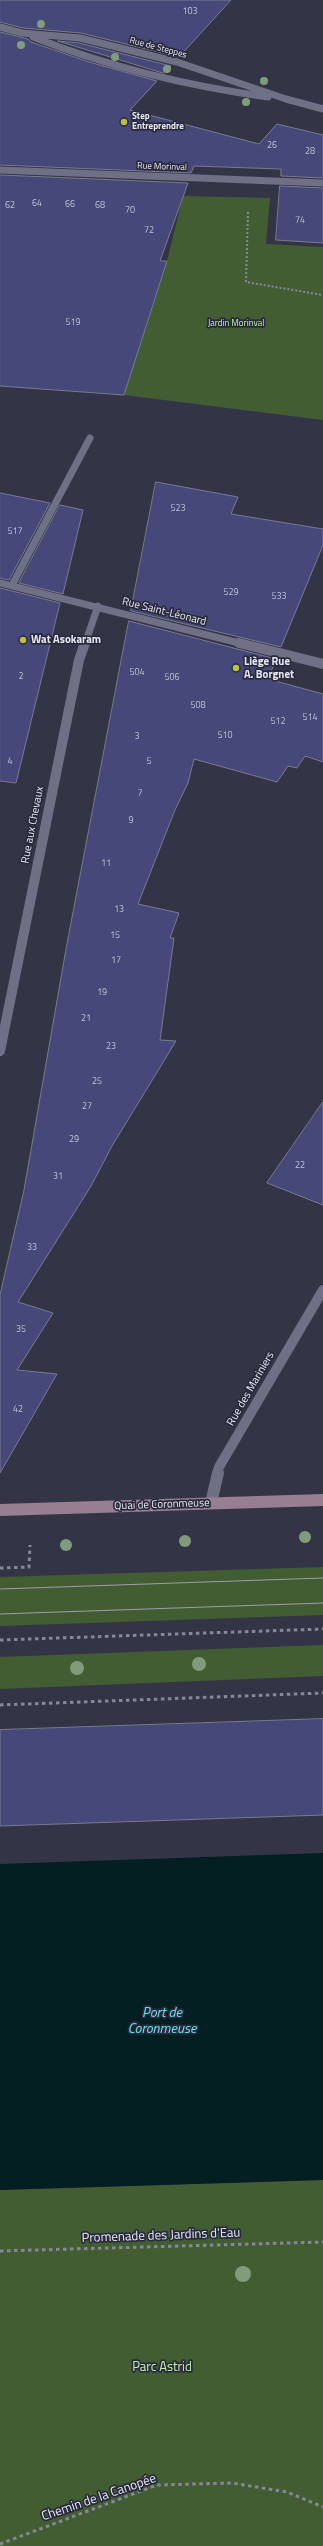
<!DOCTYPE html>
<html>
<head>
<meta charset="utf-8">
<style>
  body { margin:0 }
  canvas { display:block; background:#333547 }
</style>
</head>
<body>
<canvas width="323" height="2546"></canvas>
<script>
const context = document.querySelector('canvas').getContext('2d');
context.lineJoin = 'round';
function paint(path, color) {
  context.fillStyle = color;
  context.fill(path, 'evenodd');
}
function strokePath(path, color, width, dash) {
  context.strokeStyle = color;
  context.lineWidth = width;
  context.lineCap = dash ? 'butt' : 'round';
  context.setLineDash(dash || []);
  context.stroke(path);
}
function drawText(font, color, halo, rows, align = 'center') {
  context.font = font + ' "Titillium Web",sans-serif';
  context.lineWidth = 3.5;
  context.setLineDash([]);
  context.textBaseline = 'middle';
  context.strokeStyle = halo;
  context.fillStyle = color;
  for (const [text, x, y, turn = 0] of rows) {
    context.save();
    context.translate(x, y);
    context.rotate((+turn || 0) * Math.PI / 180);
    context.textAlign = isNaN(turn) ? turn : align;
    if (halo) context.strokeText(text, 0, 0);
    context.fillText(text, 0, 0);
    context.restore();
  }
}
const green = new Path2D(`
  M 183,196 L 270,198 L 266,244 L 323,247 L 323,420 L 124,395 L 167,261 Z
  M 323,1567 L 323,1615 L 0,1626 L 0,1577 Z
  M 323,1645 L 323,1676 L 0,1689 L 0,1657 Z
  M 323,2180 L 323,2546 L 0,2546 L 0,2190 Z`);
const water = new Path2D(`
  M 323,1853 L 323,2180 L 0,2190 L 0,1864 Z`);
const building = new Path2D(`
  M 0,0 L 231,0 L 179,57 L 81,33 L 23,28 L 0,22 Z
  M 0,32 L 28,39 L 31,42 L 89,62 L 157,81 L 130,110 L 259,144 L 277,124 L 323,135 L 323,178 L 281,176 L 281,169 L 194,166 L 191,173 L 0,165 Z
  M 58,41 L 79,43 L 171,66 L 164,73 Z
  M 0,175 L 188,183 L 160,261 L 167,261 L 124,395 L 0,386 Z
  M 280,186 L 323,188 L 323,243 L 276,240 Z
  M 156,482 L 238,497 L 231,514 L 323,529 L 323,545 L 281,647 L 131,611 Z
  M 0,493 L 50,503 L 9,580 L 0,578 Z
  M 60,505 L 83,510 L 63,594 L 19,583 Z
  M 0,588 L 60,603 L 16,783 L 0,781 Z
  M 129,621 L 276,659 L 268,679 L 323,694 L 323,762 L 305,756 L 297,768 L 288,766 L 277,782 L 194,759 L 188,783 L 175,810 L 138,904 L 179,913 L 170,938 L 174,938 L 160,1040 L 176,1041 L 112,1146 L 91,1186 L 18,1302 L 53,1313 L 17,1370 L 57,1374 L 0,1473 L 0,1295 L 24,1190 L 66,949 Z
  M 323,1102 L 323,1205 L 267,1183 Z
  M 323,1719 L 323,1815 L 0,1826 L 0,1730 Z`);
const pathFar1 = new Path2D(`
  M 248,212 L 246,282 L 323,295`);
const path = new Path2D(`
  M 0,1568 L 29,1567 L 30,1545
  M 0,1640 L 323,1629
  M 0,1705 L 323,1693
  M 0,2251 L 323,2242
  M 0,2544 L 157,2485 L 232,2483 L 287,2492 L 323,2507`);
const service = new Path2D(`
  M 12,585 L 90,438`);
const minorFar2 = new Path2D(`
  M 0,170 L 323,183
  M 0,583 L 243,644
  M 85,644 L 98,606`);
const minorFar1 = new Path2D(`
  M 239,643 L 323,664
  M 0,1051 L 79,660 L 85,643
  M 217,1474 L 219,1467 L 323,1290`);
const minor = new Path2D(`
  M 211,1503 L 218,1473`);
const tertiary = new Path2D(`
  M 0,27 L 22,33 L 80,38 L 177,62 L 286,99 L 323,109
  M 33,37 C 109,67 187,86 268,97`);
const secondary = new Path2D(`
  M 0,1510 L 323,1500`);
const tram = new Path2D(`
  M 0,1589 L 323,1578
  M 0,1614 L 323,1603`);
const trees = [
  [41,24,4],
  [21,45,4],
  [115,57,4],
  [167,69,4],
  [264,81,4],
  [246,102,4],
  [305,1537,6],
  [185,1541,6],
  [66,1545,6],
  [199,1664,7],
  [77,1668,7],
  [243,2274,8]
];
const markers = [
  [124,122,4,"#bdbf43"],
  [23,640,4,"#bdbf43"],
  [236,668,4,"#bdbf43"]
];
const numberNames = [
  ["103",190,12],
  ["26",272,146],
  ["28",310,152],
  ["64",37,204],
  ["66",70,205],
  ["62",10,206],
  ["68",100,206],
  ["70",130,211],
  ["74",300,221],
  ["72",149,231],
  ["519",73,323],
  ["523",178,509],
  ["517",15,532],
  ["529",231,593],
  ["533",279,597],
  ["504",137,673],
  ["2",21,677],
  ["506",172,678],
  ["508",198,706],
  ["514",310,718],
  ["512",278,722],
  ["510",225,736],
  ["3",137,737],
  ["4",10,762],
  ["5",149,762],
  ["7",140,794],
  ["9",131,821],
  ["11",106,864],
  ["13",119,910],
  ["15",115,936],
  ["17",116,961],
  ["19",102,993],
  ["21",86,1019],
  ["23",111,1047],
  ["25",97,1082],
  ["27",87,1107],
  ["29",74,1140],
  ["22",300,1166],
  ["31",58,1177],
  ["33",32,1248],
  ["35",21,1330],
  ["42",18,1410]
];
const farStreetnames = [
  ["Rue de Steppes",158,48,15],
  ["Rue Morinval",162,167,2]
];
const farPoinames = [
  ["Step",132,117],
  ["Entreprendre",132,127]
];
const farParknames = [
  ["Jardin Morinval",236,324]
];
const streetNames = [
  ["Rue Saint-Léonard",164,612,14],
  ["Rue aux Chevaux",33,825,-79],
  ["Rue des Mariniers",251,1389,-60],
  ["Quai de Coronmeuse",162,1505,-2]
];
const poiNames = [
  ["Wat Asokaram",31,640],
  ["Liège Rue",244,662],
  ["A. Borgnet",244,675]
];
const nearStreetnames = [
  ["Promenade des Jardins d'Eau",161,2236,-2],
  ["Chemin de la Canopée",99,2498,-19]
];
const nearParknames = [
  ["Parc Astrid",162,2368]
];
const nearWaternames = [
  ["Port de",162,2014],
  ["Coronmeuse",162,2030]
];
paint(green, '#435d32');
paint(water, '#041f22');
paint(building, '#46487a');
strokePath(building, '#787a8f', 1);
strokePath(pathFar1, '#868897', 2, [2, 2]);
strokePath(path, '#868897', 3, [3.5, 3.5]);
strokePath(service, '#6e7185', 7);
strokePath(minorFar2, '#6e7185', 7);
strokePath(minorFar1, '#6e7185', 10);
strokePath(minor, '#6e7185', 12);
strokePath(tertiary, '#6e7185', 7);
strokePath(secondary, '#977f91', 12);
strokePath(tram, '#9c9eac', 1);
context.fillStyle = '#819c7b';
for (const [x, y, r] of trees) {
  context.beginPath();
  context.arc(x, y, r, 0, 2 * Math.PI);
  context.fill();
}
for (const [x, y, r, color] of markers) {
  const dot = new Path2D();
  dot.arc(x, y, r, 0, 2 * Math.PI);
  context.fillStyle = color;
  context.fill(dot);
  strokePath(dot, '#292b3d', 1.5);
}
drawText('9px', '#bec0d5', null, numberNames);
drawText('9px', '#e6e8f3', '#292b3d', farStreetnames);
drawText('bold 9px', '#e6e8f3', '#292b3d', farPoinames, 'left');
drawText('9px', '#c1f1a5', '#292b3d', farParknames);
drawText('11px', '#e6e8f3', '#292b3d', streetNames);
drawText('bold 11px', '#e6e8f3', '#292b3d', poiNames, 'left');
drawText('13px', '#e6e8f3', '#292b3d', nearStreetnames);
drawText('13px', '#c1f1a5', '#292b3d', nearParknames);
drawText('italic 14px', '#65e1ef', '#292b3d', nearWaternames);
</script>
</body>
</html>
